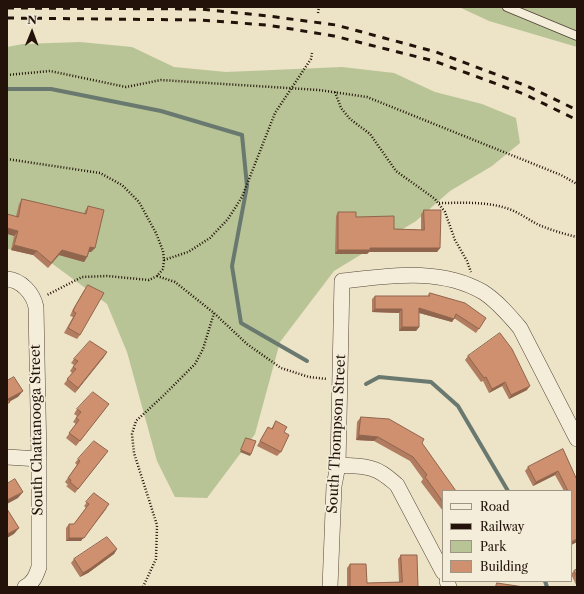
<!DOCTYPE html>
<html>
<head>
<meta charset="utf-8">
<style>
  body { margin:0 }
  #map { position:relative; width:584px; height:594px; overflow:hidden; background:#ede3c6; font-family:"Libre Caslon Text",serif }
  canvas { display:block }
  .frame { position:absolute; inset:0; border:8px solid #22120a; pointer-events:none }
  .legend { position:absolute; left:442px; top:490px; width:130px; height:92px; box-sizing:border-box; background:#f3edda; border:1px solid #9f9587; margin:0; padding:5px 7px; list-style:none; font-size:12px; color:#22120a }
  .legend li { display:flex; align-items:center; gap:8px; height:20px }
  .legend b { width:20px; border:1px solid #9f9587 }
  .north { position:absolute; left:12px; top:12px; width:40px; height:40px; -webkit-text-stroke:3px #f3edda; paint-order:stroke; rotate:1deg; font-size:11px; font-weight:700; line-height:16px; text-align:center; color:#22120a }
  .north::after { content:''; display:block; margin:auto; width:14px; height:18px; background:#22120a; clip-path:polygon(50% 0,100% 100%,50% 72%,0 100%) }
</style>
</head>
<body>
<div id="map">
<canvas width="584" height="594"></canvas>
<div class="frame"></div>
<ul class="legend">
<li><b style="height:5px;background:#f3edda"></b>Road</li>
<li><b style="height:5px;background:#22120a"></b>Railway</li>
<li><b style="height:11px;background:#b8c495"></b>Park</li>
<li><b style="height:11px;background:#ce906e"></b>Building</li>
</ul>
<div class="north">N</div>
</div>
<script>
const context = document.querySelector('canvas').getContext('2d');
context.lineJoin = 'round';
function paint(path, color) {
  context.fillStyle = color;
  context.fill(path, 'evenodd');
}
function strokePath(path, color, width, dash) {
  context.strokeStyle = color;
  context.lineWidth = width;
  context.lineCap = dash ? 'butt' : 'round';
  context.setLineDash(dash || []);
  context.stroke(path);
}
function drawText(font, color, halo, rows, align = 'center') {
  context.font = font + ' "Libre Caslon Text",serif';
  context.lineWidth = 3.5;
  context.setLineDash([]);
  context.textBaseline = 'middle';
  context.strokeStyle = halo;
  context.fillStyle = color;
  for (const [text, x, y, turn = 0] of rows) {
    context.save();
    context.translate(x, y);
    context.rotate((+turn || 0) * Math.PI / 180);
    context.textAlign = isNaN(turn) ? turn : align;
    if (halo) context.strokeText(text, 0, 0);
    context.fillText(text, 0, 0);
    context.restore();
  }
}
const green = new Path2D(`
  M 459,7 L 577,7 L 577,47 L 489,21 Z
  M 80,42 L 132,47 L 174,67 L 226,72 L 342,67 L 394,73 L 435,92 L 482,104 L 516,118 L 520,143 L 492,166 L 450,191 L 416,221 L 334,271 L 280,342 L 255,434 L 207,498 L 175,497 L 157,461 L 127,352 L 107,304 L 35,251 L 7,249 L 7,47 L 23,44 Z`);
const stream = new Path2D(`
  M 7,89 L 51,89 L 161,111 L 242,135 L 247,186 L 232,266 L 241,323 L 307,361
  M 366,384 L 379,377 L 431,382 L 458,406 L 508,491
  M 545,581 L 547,587`);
const path = new Path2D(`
  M 318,13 L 319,7
  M 7,75 L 50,71 L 126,87 L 161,80 L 319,90 L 367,97 L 561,175 L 577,184
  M 335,92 L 341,108 L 350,119 L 370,134 L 396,171 L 435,199 L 445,212 L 455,240 L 467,261 L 471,272
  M 7,159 L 100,173 L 122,185 L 139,202 L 156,233 L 163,251 L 164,260 L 163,269 L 157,276 L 149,280 L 107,276 L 82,277 L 47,295
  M 439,203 C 463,203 486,201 509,209 C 520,213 529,220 539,225 C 551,230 564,234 577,237
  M 164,260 L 188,252 L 210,238 L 228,219 L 242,197 L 275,113 L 311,59 L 312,53
  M 157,276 L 175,282 L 214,313 L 247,344 L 281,368 L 309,377 L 327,379
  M 143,587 L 156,559 L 157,525 L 134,453 L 132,434 L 136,421 L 163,396 L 195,364 L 203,349 L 214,313`);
const lane = new Path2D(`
  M 507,7 L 577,36`);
const street = new Path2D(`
  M 7,279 C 21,280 33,293 36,307 L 39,459 L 39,567 C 36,576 33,583 25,587
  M 7,457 L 39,459
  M 338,465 C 349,466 362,465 373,469 C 383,472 390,479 397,485 L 443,572
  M 447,581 L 449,587
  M 330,587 L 334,486 L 338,465 L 342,281 C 389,276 440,267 483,292 C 497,301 509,315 520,328 L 577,439`);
const rail = new Path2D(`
  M 7,8 L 200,9 L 268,16 L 336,25 L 436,52 L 527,86 L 577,110
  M 7,18 L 199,20 L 267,25 L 334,36 L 434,61 L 524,94 L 577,120`);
const wall = new Path2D(`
  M 22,199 L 84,214 L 85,211 L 88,206 L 95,248 L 91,252 L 89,252 L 87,257 L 84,262 L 59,255 L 48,268 L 33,255 L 11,250 L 14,236 L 16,216 L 19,204 Z
  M 424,210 L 440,248 L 437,252 L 369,252 L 367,254 L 335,254 L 336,216 L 338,212 L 394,229 L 421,230 L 421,214 Z
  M 85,289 L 80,335 L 77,339 L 64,333 L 73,317 L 70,316 L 73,309 Z
  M 430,293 L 486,318 L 476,333 L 454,318 L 452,322 L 419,313 L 419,327 L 416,331 L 399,331 L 399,313 L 372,312 L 372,299 L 375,296 L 428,296 Z
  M 107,352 L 75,393 L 64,384 L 72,373 L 70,371 L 74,365 L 71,363 L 74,359 Z
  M 468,356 L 527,390 L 509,399 L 502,386 L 489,393 L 483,381 L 481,382 L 465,360 Z
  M 106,408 L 76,446 L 66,438 L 76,424 L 73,422 L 77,416 L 74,414 L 77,409 Z
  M 361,417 L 422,443 L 443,491 L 443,511 L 421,482 L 423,479 L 410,461 L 374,441 L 356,440 L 357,422 Z
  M 276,421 L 284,432 L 281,452 L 277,456 L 257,446 L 268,427 L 271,429 Z
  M 563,449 L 577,480 L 577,542 L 571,545 L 571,491 L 564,491 L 555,475 L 533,486 L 525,471 L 528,467 Z
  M 105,455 L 75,493 L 66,486 L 68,485 L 65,482 L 77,465 L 75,463 L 78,459 Z
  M 94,493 L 81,541 L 66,541 L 66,528 L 69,524 L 74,524 L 86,508 L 84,506 Z
  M 117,549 L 114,554 L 88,573 L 80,577 L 71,563 L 74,559 Z
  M 401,555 L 418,587 L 347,587 L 347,568 L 350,564 L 367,583 L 399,582 L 398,559 Z
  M 577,569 L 577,587 L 571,574 L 574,571 Z`);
const shadedWall = new Path2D(`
  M 7,228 L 18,231 L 14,236 L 7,234 Z
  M 14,245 L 37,251 L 33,255 L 11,250 Z
  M 90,247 L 95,248 L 91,252 L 87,252 Z
  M 370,248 L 440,248 L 437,252 L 369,252 L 367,254 L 335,254 L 338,250 Z
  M 62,250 L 87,257 L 84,262 L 59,255 L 48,268 Z
  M 419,308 L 454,319 L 452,322 L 416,312 Z
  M 375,309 L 402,309 L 399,313 L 372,312 Z
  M 402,327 L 419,327 L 416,331 L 399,331 Z
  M 107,352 L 104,357 L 75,393 L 78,388 Z
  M 505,382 L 502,386 L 489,393 L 492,389 Z
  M 530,386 L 527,390 L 509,399 L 511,395 Z
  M 23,391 L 18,397 L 7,403 L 8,399 Z
  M 359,435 L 378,437 L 374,441 L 356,440 Z
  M 241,450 L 251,454 L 250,456 L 240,452 Z
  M 558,471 L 555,475 L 533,486 L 536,482 Z
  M 23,492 L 18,498 L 7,504 L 7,500 Z
  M 107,508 L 81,541 L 66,541 L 69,538 Z
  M 19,528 L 14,534 L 7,538 L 7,534 Z
  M 577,539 L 577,542 L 571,545 L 571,542 Z
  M 117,549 L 114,554 L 88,573 L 80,577 L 83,573 Z`);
const building = new Path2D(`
  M 22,199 L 86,214 L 88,206 L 104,210 L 95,248 L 90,247 L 87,257 L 62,250 L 51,263 L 37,251 L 14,245 L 18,231 L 7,228 L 7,214 L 18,217 Z
  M 424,210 L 441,210 L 440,248 L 370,248 L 370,250 L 338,250 L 338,212 L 356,212 L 356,217 L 394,216 L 394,229 L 424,230 Z
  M 88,285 L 104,293 L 80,335 L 68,328 L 76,313 L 73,311 L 76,305 Z
  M 430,293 L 465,303 L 486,318 L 479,329 L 456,314 L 454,319 L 419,308 L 419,327 L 402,327 L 402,309 L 375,309 L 375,296 L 430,296 L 429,295 Z
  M 500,333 L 512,349 L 530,386 L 511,395 L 505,382 L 492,389 L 486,377 L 484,378 L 468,356 Z
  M 90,341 L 107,352 L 78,388 L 67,379 L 76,369 L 73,367 L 78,361 L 74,359 Z
  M 14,377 L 23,391 L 8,399 L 10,402 L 7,404 L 7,381 Z
  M 93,392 L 109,404 L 80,441 L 69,433 L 79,420 L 76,418 L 81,412 L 77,409 Z
  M 361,417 L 389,419 L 424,439 L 422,443 L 456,491 L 443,491 L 443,502 L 425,477 L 427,475 L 413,457 L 378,437 L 359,435 Z
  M 276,421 L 287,427 L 284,432 L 289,435 L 281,452 L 260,441 L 268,427 L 272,429 Z
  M 246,438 L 256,441 L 251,454 L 241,450 Z
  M 94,441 L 108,451 L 78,489 L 70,482 L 71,480 L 68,478 L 80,461 L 78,459 Z
  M 563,449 L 577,480 L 577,539 L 571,542 L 571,491 L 568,491 L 558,471 L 536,482 L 528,467 Z
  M 15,479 L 23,492 L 7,500 L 7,484 Z
  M 94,493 L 109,504 L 84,538 L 69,538 L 69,524 L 74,524 L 89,504 L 86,502 Z
  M 7,509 L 19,528 L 7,534 Z
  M 107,537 L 117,549 L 91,568 L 83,573 L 74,559 Z
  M 401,555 L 417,555 L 418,587 L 350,587 L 350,564 L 366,564 L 367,583 L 402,582 Z
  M 577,569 L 577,577 L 574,571 Z
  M 497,583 L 524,587 L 496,587 Z`);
const streetNames = [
  ["South Chattanooga Street",37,430,-91],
  ["South Thompson Street",337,434,-87]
];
paint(green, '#b8c495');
strokePath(stream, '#69796f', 4);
strokePath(lane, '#554639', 10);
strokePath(street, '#554639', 16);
strokePath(path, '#22120a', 2.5, [1, 2]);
strokePath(lane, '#f3edda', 8);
strokePath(street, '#f3edda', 15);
strokePath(rail, '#22120a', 3, [7, 7]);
paint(wall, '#b17c5f');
paint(shadedWall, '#90654d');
paint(building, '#ce906e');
strokePath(building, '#90654d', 1);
drawText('14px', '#22120a', '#f3edda', streetNames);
</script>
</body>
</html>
